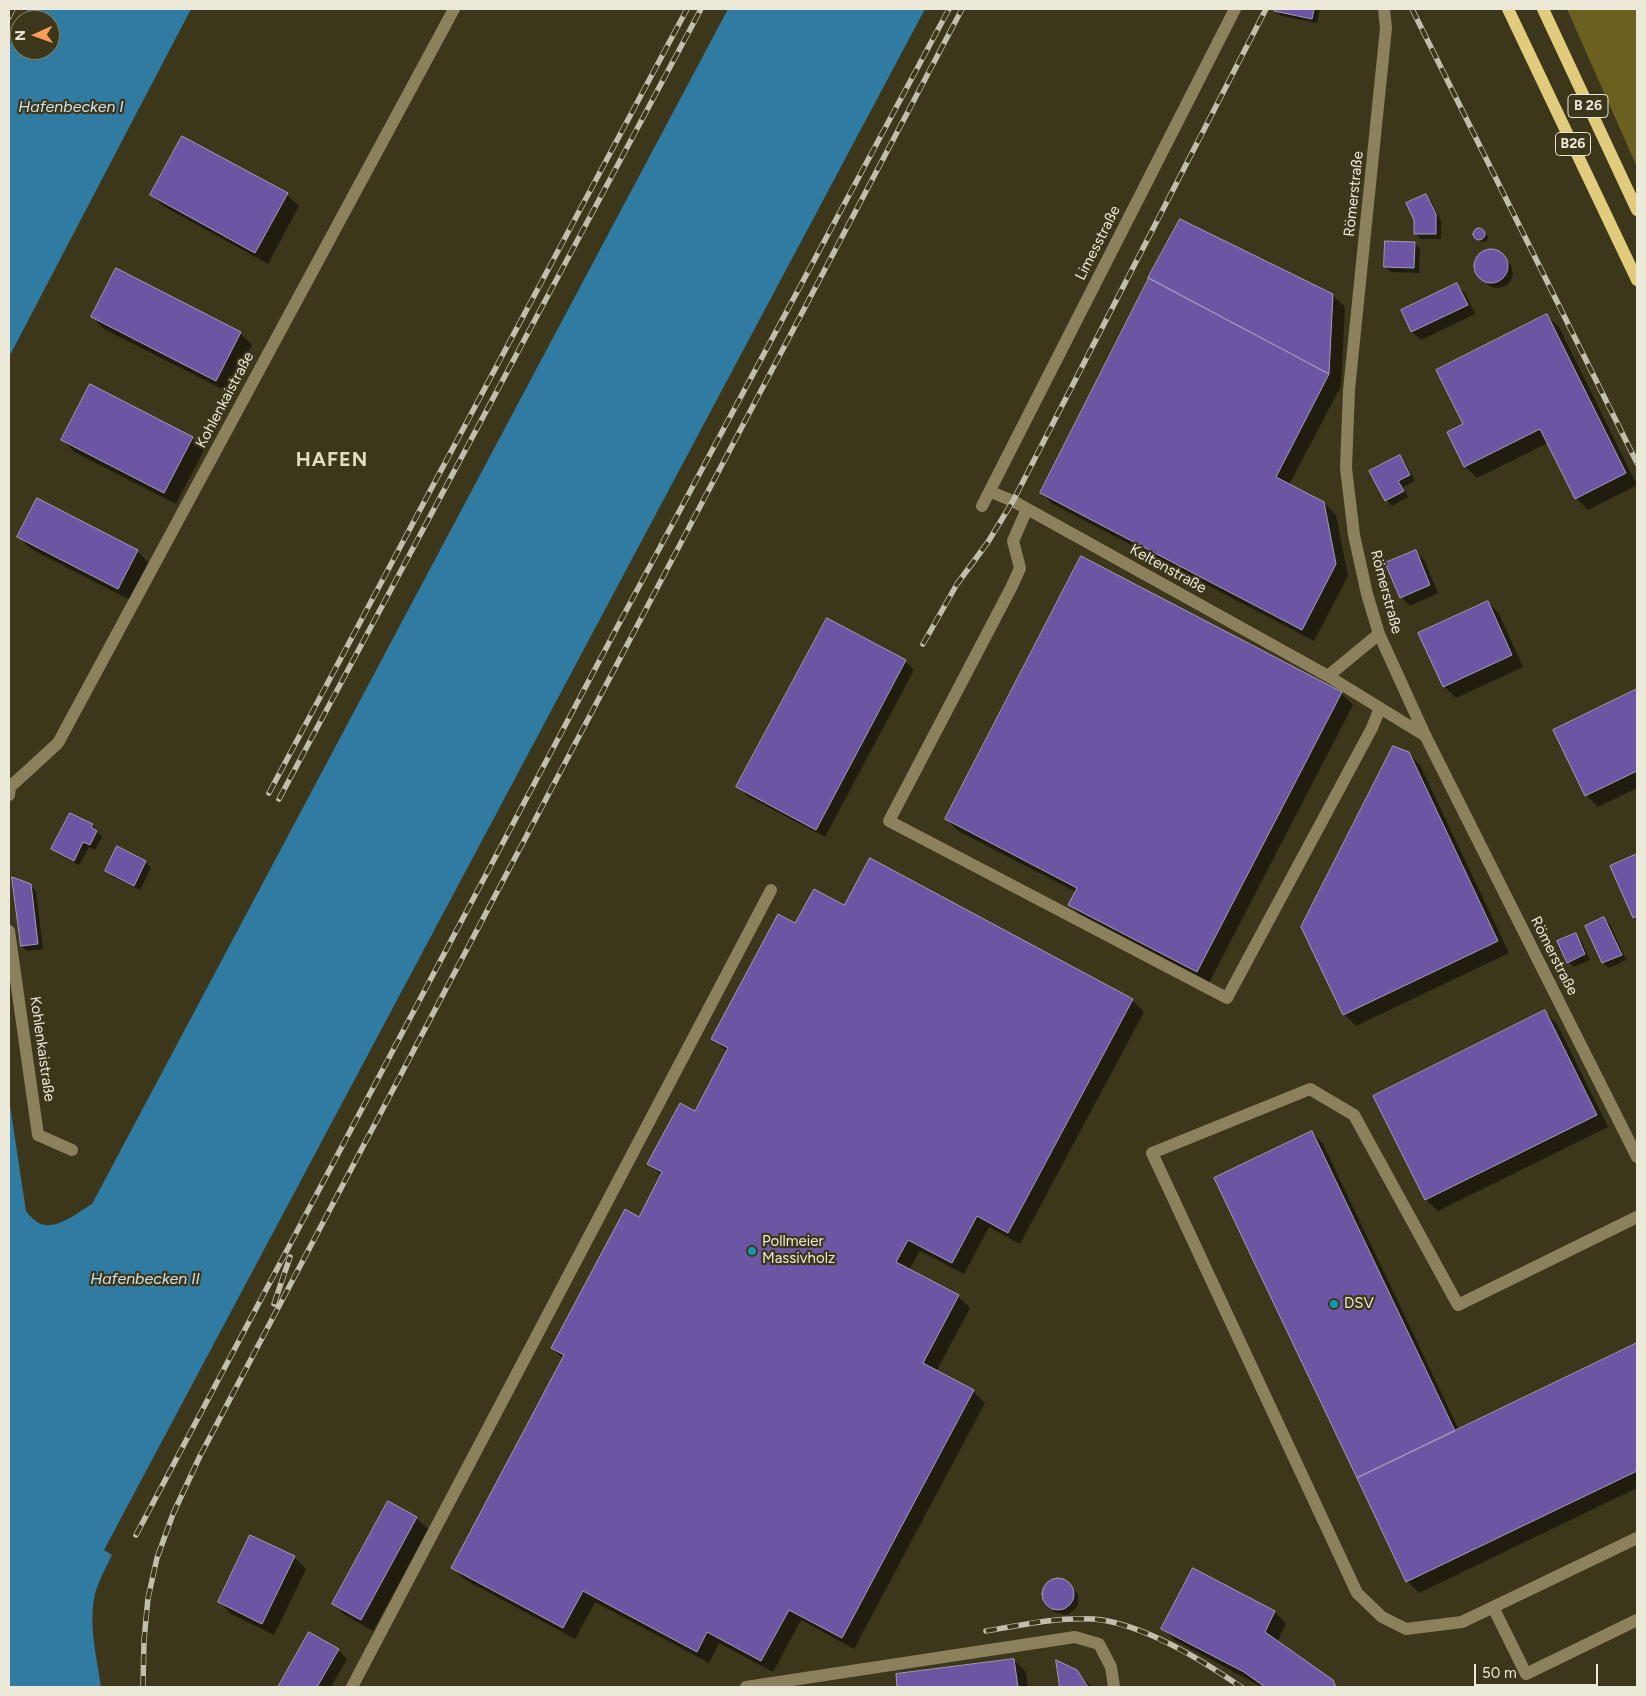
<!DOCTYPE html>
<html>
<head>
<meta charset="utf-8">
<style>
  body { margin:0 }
  #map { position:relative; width:1646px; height:1696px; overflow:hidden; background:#3c371b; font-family:Figtree,sans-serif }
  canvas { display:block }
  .frame { position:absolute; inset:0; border:10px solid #ece9d9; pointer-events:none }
  .north { position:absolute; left:10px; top:10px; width:50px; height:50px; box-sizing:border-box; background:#3c371b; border:1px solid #827e67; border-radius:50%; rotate:268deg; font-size:14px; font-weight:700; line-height:20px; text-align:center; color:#ece9d9 }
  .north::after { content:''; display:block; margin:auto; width:18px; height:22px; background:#fe9b58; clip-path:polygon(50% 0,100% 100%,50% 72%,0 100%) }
  .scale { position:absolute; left:1474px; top:1664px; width:124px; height:22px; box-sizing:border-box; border:2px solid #ece9d9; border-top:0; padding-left:6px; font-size:15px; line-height:18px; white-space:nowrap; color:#ece9d9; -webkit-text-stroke:4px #3c371b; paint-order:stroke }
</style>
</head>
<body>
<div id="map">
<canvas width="1646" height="1696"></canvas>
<div class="frame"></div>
<div class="north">N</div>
<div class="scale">50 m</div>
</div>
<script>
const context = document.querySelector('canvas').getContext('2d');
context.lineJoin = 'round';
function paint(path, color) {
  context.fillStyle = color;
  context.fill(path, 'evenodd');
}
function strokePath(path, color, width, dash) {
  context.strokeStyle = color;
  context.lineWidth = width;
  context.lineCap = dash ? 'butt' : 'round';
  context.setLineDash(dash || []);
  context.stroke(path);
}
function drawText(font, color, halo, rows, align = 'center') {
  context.font = font + ' Figtree,sans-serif';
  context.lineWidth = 4.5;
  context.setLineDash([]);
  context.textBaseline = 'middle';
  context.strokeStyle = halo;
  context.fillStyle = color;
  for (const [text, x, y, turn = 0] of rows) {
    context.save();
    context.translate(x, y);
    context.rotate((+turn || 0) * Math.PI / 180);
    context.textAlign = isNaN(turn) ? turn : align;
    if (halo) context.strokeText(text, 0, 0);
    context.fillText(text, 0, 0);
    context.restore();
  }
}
const green = new Path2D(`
  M 1567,9 L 1637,9 L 1637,167 Z`);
const water = new Path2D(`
  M 28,9 L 191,9 L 9,357 L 9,46 L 20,25 L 20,50 L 50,50 L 50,20 L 22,20 Z
  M 728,9 L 925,9 L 104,1550 L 112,1555 C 106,1567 99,1580 95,1594 C 88,1624 97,1657 101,1687 L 9,1687 L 9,1099 L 26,1211 C 30,1216 35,1222 41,1224 C 58,1230 78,1212 92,1204 Z`);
const shadow = new Path2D(`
  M 1275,9 L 1320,9 L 1317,23 L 1281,16 Z
  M 151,195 L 287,195 L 299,206 L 268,264 L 163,206 Z
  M 1426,195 L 1431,201 L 1441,221 L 1441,239 L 1421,239 L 1415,233 Z
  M 1479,228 L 1482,229 L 1488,237 L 1487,241 L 1483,242 L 1479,241 L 1474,234 L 1476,230 Z
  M 1414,243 L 1420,249 L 1419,273 L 1391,272 L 1385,267 Z
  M 1489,251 L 1499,253 L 1511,265 L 1513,275 L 1511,280 L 1507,285 L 1499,288 L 1491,287 L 1484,281 L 1478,275 L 1475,267 L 1477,259 L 1483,253 Z
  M 1456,284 L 1465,293 L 1475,314 L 1421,340 L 1412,332 L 1402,311 Z
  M 1333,295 L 1345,307 L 1341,386 L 1289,485 L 1324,503 L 1336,515 L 1348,576 L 1314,641 L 1053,504 L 1041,493 Z
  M 1547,316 L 1559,327 L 1637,485 L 1588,510 L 1576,498 L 1548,443 L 1477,478 L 1466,467 L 1449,433 L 1464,425 Z
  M 92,317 L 240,333 L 252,345 L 228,392 L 104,329 Z
  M 192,438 L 204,450 L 176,504 L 74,452 L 63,440 Z
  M 1400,456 L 1405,462 L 1415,481 L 1403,487 L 1408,497 L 1392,506 L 1386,500 L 1371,472 Z
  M 19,537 L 137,551 L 149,563 L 130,600 L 31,549 Z
  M 1415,552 L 1424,560 L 1438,593 L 1410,606 L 1401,597 Z
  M 1488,602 L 1499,614 L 1523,667 L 1456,698 L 1444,686 Z
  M 827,619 L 905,661 L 914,670 L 825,837 L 747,796 L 738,787 Z
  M 1637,690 L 1637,788 L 1598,807 L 1586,795 L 1555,730 Z
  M 1341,693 L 1353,705 L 1209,983 L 1081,916 L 1069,904 L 1076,892 L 958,831 L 947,819 Z
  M 1408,753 L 1420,765 L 1509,953 L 1356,1026 L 1344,1014 Z
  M 92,825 L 102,837 L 95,850 L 89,847 L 79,865 L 58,854 L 53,849 Z
  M 118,848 L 146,862 L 151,868 L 140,890 L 112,876 L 107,870 Z
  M 1637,855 L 1637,920 L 1635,917 L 1612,867 Z
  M 30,885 L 36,891 L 43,949 L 27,951 L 22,945 Z
  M 845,907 L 1132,1000 L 1144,1012 L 1020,1244 L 989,1227 L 964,1274 L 920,1251 L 909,1270 L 958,1296 L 970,1308 L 936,1372 L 973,1391 L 985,1403 L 854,1649 L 801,1620 L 773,1672 L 719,1643 L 709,1663 L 595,1602 L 575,1639 L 464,1579 L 453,1568 L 564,1359 L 552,1348 L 639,1218 L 662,1176 L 649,1163 L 695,1113 L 728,1052 L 713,1039 L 796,924 Z
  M 1604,919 L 1610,924 L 1626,960 L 1609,968 L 1603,963 L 1587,926 Z
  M 1575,934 L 1581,940 L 1590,960 L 1574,967 L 1568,962 Z
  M 1545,1012 L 1557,1024 L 1608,1127 L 1438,1211 L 1426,1200 L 1375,1096 Z
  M 1312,1132 L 1323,1144 L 1459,1430 L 1637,1345 L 1637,1488 L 1419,1593 L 1407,1581 Z
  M 416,1518 L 428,1529 L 373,1631 L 345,1615 L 333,1604 Z
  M 294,1557 L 306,1569 L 274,1635 L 231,1614 L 219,1602 Z
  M 1194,1570 L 1275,1612 L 1286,1624 L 1277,1642 L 1332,1681 L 1338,1687 L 1262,1687 L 1174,1640 L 1163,1628 Z
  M 1055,1579 L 1064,1580 L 1078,1594 L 1078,1604 L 1076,1608 L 1069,1614 L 1064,1615 L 1055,1612 L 1044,1598 L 1044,1588 L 1050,1581 Z
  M 310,1634 L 338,1650 L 347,1659 L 331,1687 L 279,1687 Z
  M 1014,1660 L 1026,1672 L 1028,1687 L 898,1687 L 897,1675 Z
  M 1058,1662 L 1076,1671 L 1092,1687 L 1061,1687 Z`);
const building = new Path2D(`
  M 1274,9 L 1314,9 L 1312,19 L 1274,11 Z
  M 182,136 L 288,193 L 255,253 L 150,195 Z
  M 1426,194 L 1436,214 L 1436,234 L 1414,234 L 1414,220 L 1406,203 Z
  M 1180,219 L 1333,294 L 1329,374 L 1148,278 Z
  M1473 234a6 6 0 1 1 12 0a6 6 0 1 1-12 0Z
  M 1385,241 L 1415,242 L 1414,268 L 1384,267 Z
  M1474 266a17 17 0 1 1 34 0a17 17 0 1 1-34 0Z
  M 116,268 L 241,332 L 216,381 L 91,317 Z
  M 1149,278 L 1329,374 L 1276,477 L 1324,502 L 1336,564 L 1302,630 L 1040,493 Z
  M 1457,283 L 1468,305 L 1411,332 L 1401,310 Z
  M 1547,314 L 1626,473 L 1575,499 L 1540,429 L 1464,467 L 1447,432 L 1463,424 L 1436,370 Z
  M 90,384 L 193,437 L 164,493 L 61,440 Z
  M 1400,455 L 1410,475 L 1398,481 L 1404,491 L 1385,501 L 1369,471 Z
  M 37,498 L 138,550 L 118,589 L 17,537 Z
  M 1416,550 L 1430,585 L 1400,598 L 1385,563 Z
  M 1081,556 L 1342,692 L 1197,972 L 1068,905 L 1077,888 L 945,819 Z
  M 1488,601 L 1512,655 L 1443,687 L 1418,633 Z
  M 827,618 L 906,660 L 816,830 L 736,787 Z
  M 1637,689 L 1637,771 L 1585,796 L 1553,730 Z
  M 1393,746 L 1409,752 L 1498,941 L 1343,1015 L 1301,927 Z
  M 70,813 L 93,824 L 91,827 L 97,831 L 90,845 L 83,842 L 74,861 L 51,849 Z
  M 117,846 L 146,861 L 134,886 L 105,871 Z
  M 1637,854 L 1637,916 L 1633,918 L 1610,866 Z
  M 870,858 L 1133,999 L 1008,1233 L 977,1216 L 952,1263 L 908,1240 L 896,1262 L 959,1295 L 923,1363 L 974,1390 L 842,1638 L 789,1610 L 761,1661 L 707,1632 L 697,1652 L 583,1591 L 563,1628 L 451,1568 L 564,1355 L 551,1348 L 625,1209 L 639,1217 L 662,1172 L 647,1164 L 680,1103 L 695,1111 L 728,1048 L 711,1039 L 778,914 L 795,923 L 814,889 L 844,905 Z
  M 12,877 L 31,884 L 38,944 L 21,946 Z
  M 1604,917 L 1622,955 L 1602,963 L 1585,926 Z
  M 1576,933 L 1585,954 L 1567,963 L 1557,941 Z
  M 1545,1010 L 1597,1115 L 1425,1200 L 1373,1096 Z
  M 1312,1131 L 1455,1431 L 1357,1478 L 1214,1178 Z
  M 1637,1343 L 1637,1471 L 1406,1582 L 1357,1478 Z
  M 388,1501 L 417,1517 L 361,1620 L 332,1604 Z
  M 250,1535 L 295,1556 L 262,1624 L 218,1602 Z
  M 1193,1568 L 1275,1611 L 1265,1632 L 1333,1680 L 1336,1687 L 1265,1687 L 1244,1672 L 1161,1629 Z
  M1042 1594a16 16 0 1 1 32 0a16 16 0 1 1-32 0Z
  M 309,1632 L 339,1649 L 317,1687 L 278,1687 Z
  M 1014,1659 L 1018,1687 L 897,1687 L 896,1674 Z
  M 1056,1660 L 1077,1670 L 1088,1687 L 1060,1687 Z`);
const minor = new Path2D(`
  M 1384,9 L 1386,28 L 1349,390 L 1346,468 L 1354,535 L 1367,594 L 1379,634 L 1425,735 L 1637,1157
  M 991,492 L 1013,501 L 1328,676 L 1424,735
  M 982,506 L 1235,9
  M 1027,509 L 1013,541 L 1020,568 L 1012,586 L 889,821 L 1227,998 L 1372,728 L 1380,708
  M 1328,676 L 1379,634
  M 9,795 L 10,787 L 58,743 L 454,9
  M 9,931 L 38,1135 L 72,1150
  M 1637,1217 L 1458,1305 L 1354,1115 L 1310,1089 L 1152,1153 L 1357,1593 L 1382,1617 L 1406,1629 L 1462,1622 L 1637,1538
  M 1493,1607 L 1526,1674 L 1637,1620
  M 352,1687 L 771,890
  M 746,1687 L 1075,1637 L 1099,1644 L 1111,1667 L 1114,1687`);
const major = new Path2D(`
  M 1508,9 L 1637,280
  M 1543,9 L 1637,210`);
const rail = new Path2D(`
  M 1412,9 L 1637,463
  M 9,17 L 13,9
  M 923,644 L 957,584 L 988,542 L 1013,501 L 1266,9
  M 269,793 L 687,9
  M 279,799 L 701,9
  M 274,1304 L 290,1257
  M 136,1535 L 621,620 L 949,9
  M 986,1631 C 1021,1625 1057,1617 1093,1619 C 1141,1623 1202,1660 1241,1687
  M 143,1687 L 144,1640 L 148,1598 L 157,1558 L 173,1514 L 200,1456 L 962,9`);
const markers = [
  [752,1251,5,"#0f9aa8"],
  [1334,1304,5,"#0f9aa8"]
];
const shields = [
  [1588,106,40],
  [1573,144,35]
];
const shieldNames = [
  ["B 26",1588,106],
  ["B26",1573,144]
];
const streetNames = [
  ["Römerstraße",1354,194,-84],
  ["Limesstraße",1098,243,-63],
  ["Kohlenkaistraße",225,400,-62],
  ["Keltenstraße",1168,569,29],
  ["Römerstraße",1386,592,75],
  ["Römerstraße",1554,956,63],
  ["Kohlenkaistraße",42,1049,82]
];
const poiNames = [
  ["Pollmeier",762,1242],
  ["Massivholz",762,1259],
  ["DSV",1344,1304]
];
const waterNames = [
  ["Hafenbecken I",71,107],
  ["Hafenbecken II",145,1279]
];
const districtNames = [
  ["HAFEN",332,460]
];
paint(green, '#6b601f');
paint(water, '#2f7ba2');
paint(shadow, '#0007');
paint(building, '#6c56a3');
strokePath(building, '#a29cba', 1);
strokePath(minor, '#8c815d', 12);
strokePath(major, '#e1cb7d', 12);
strokePath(rail, '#c1beab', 5.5);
strokePath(rail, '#3c371b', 4, [11]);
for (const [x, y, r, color] of markers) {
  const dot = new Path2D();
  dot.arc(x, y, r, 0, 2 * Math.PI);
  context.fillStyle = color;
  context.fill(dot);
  strokePath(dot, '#3c371b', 2);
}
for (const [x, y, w] of shields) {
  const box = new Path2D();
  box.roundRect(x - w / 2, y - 11.5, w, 23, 4);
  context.fillStyle = '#3c371b';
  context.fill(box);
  strokePath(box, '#ece9d9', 1);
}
drawText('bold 14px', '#ece9d9', null, shieldNames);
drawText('15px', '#ece9d9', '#3c371b', streetNames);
drawText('15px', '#ece9d9', '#3c371b', poiNames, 'left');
drawText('italic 16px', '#cce2f0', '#3c371b', waterNames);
context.letterSpacing = '1px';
drawText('bold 20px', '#e2ddbc', '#3c371b', districtNames);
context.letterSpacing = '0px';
</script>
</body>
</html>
